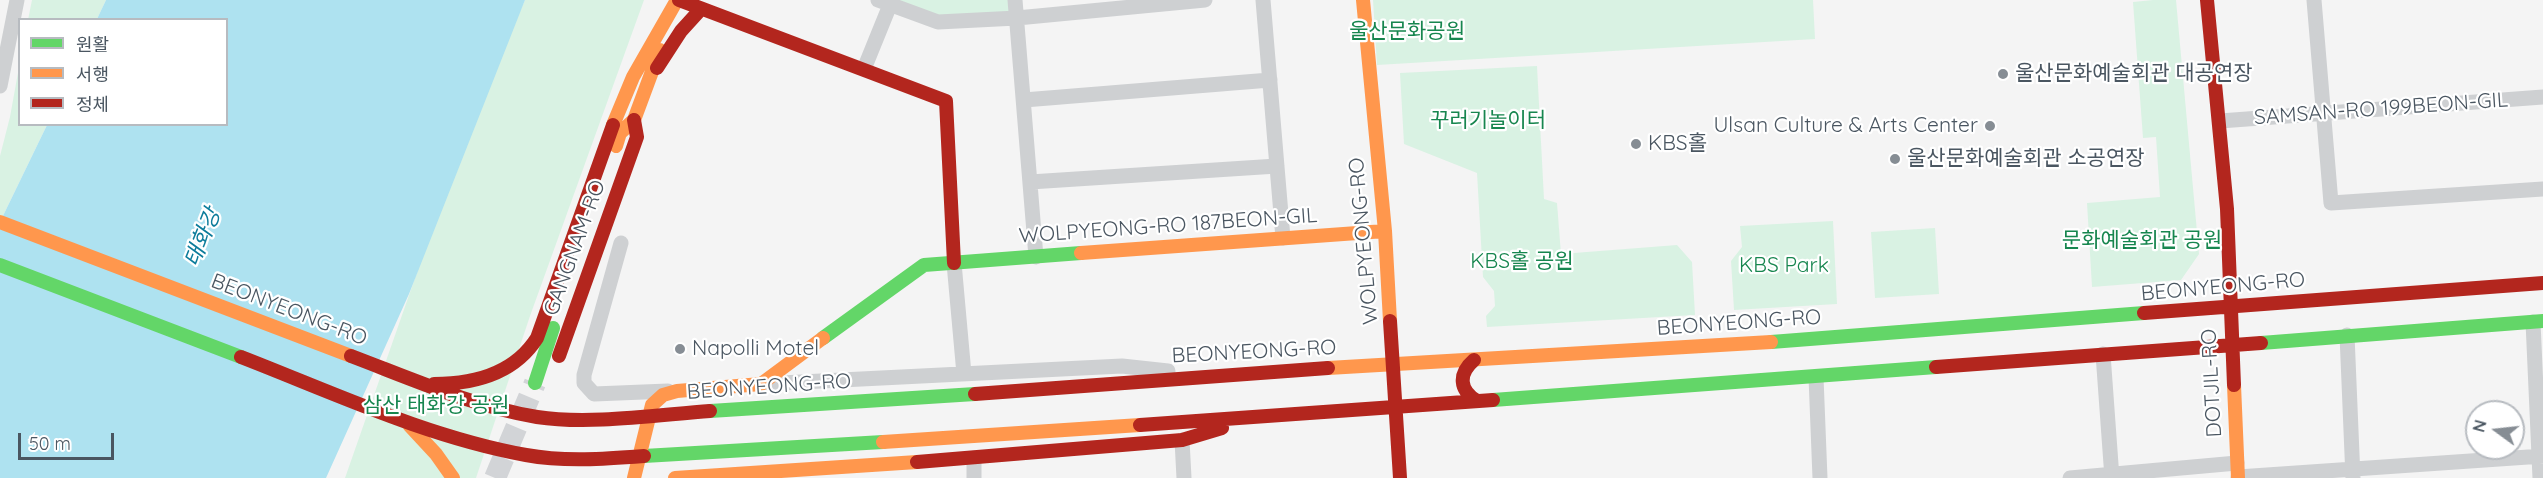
<!DOCTYPE html>
<html>
<head>
<meta charset="utf-8">
<style>
  body { margin:0 }
  #map { position:relative; width:2543px; height:478px; overflow:hidden; background:#f4f4f4; font-family:Quicksand,"Noto Sans KR",sans-serif }
  canvas { display:block }
  .legend { position:absolute; left:18px; top:18px; width:210px; height:108px; box-sizing:border-box; background:#fff; border:2px solid #b7bbc0; margin:0; padding:8px 10px; list-style:none; font-size:18px; color:#4a5661 }
  .legend li { display:flex; align-items:center; gap:12px; height:30px }
  .legend b { width:30px; border:2px solid #b7bbc0 }
  .north { position:absolute; left:2465px; top:400px; width:60px; height:60px; box-sizing:border-box; background:#fff; border:2px solid #b7bbc0; border-radius:50%; rotate:285deg; font-size:16px; font-weight:700; line-height:24px; text-align:center; color:#4a5661 }
  .north::after { content:''; display:block; margin:auto; width:21px; height:27px; background:#868d94; clip-path:polygon(50% 0,100% 100%,50% 72%,0 100%) }
  .scale { position:absolute; left:18px; top:433px; width:96px; height:27px; box-sizing:border-box; border:3px solid #4a5661; border-top:0; padding-left:8px; font-size:18px; line-height:21px; white-space:nowrap; color:#4a5661; -webkit-text-stroke:4px #fff; paint-order:stroke }
</style>
</head>
<body>
<div id="map">
<canvas width="2543" height="478"></canvas>
<ul class="legend">
<li><b style="height:8px;background:#63d668"></b>원활</li>
<li><b style="height:8px;background:#ff974d"></b>서행</li>
<li><b style="height:8px;background:#b3261e"></b>정체</li>
</ul>
<div class="north">N</div>
<div class="scale">50 m</div>
</div>
<script>
const context = document.querySelector('canvas').getContext('2d');
context.lineJoin = 'round';
function paint(path, color) {
  context.fillStyle = color;
  context.fill(path, 'evenodd');
}
function strokePath(path, color, width, dash) {
  context.strokeStyle = color;
  context.lineWidth = width;
  context.lineCap = dash ? 'butt' : 'round';
  context.setLineDash(dash || []);
  context.stroke(path);
}
function drawText(font, color, halo, rows, align = 'center') {
  context.font = font + ' Quicksand,"Noto Sans KR",sans-serif';
  context.lineWidth = 4.5;
  context.setLineDash([]);
  context.textBaseline = 'middle';
  context.strokeStyle = halo;
  context.fillStyle = color;
  for (const [text, x, y, turn = 0] of rows) {
    context.save();
    context.translate(x, y);
    context.rotate((+turn || 0) * Math.PI / 180);
    context.textAlign = isNaN(turn) ? turn : align;
    if (halo) context.strokeText(text, 0, 0);
    context.fillText(text, 0, 0);
    context.restore();
  }
}
const green = new Path2D(`
  M 32,0 L 106,0 L 97,19 L 28,20 Z
  M 525,0 L 644,0 L 530,316 L 476,478 L 345,478 L 470,121 Z
  M 892,0 L 1015,0 L 1017,18 L 938,22 Z
  M 1373,0 L 1813,0 L 1815,39 L 1377,65 Z
  M 2153,0 L 2176,0 L 2199,254 L 2181,280 L 2092,287 L 2087,203 L 2160,197 L 2156,137 L 2143,138 L 2133,2 Z
  M 1537,66 L 1544,199 L 1557,203 L 1561,254 L 1677,245 L 1692,262 L 1695,315 L 1487,327 L 1486,316 L 1495,306 L 1494,291 L 1483,277 L 1477,173 L 1404,144 L 1400,73 Z
  M 19,67 L 20,124 L 47,125 L 0,222 L 0,156 L 10,117 Z
  M 1833,221 L 1837,304 L 1734,310 L 1731,261 L 1742,247 L 1740,226 Z
  M 1935,228 L 1939,294 L 1875,298 L 1871,232 Z`);
const water = new Path2D(`
  M 106,0 L 525,0 L 409,294 L 326,478 L 0,478 L 0,222 L 47,125 L 226,124 L 226,20 L 97,19 Z`);
const secondaryTunnel = new Path2D(`
  M 495,478 L 535,383`);
const street = new Path2D(`
  M 878,0 L 938,22 L 1017,18 L 1205,0
  M 1015,0 L 1036,257
  M 1263,0 L 1283,238
  M 2314,0 L 2331,203 L 2543,189
  M 864,69 L 892,0
  M 0,86 L 17,0
  M 1024,100 L 1270,80
  M 2220,121 L 2543,97
  M 1030,182 L 1277,166
  M 621,243 L 584,375 L 584,383 L 594,394 L 668,391
  M 954,263 L 964,374
  M 2533,322 L 2540,478
  M 2347,335 L 2353,478
  M 2103,354 L 2112,478
  M 1816,377 L 1820,478
  M 761,384 L 1122,366 L 1168,371
  M 1182,440 L 1184,478
  M 974,458 L 974,478
  M 2238,477 L 2543,456
  M 2070,478 L 2237,463`);
const fast = new Path2D(`
  M 0,265 L 241,357
  M 823,338 L 924,265 L 1081,253
  M 1771,342 L 2144,313
  M 2261,343 L 2543,321
  M 535,383 L 553,328
  M 1493,400 L 1936,367
  M 710,411 L 975,394
  M 644,456 L 883,442`);
const slow = new Path2D(`
  M 1363,0 L 1385,231 L 1390,321
  M 613,125 L 633,77 L 677,0
  M 616,146 L 620,133 L 634,120 L 660,50
  M 0,222 L 351,356
  M 1081,253 L 1385,231
  M 1328,368 L 1771,342
  M 2234,385 L 2238,478
  M 410,426 L 436,454 L 453,478
  M 883,442 L 1140,425
  M 634,478 L 652,405 L 663,395 L 677,391 L 761,384 L 823,338
  M 675,478 L 917,462`);
const jam = new Path2D(`
  M 679,0 L 946,101 L 954,263
  M 2207,0 L 2227,209 L 2234,385
  M 657,68 L 681,31 L 701,9
  M 2144,313 L 2543,283
  M 1390,321 L 1400,478
  M 351,356 C 412,379 472,406 537,417 C 589,425 656,415 710,411
  M 559,356 L 637,137 L 634,120
  M 241,357 C 334,393 427,437 526,455 C 564,462 605,459 644,456
  M 1474,360 C 1458,374 1459,390 1477,401
  M 1936,367 L 2261,343
  M 434,384 C 475,384 514,374 537,338 L 613,125
  M 975,394 L 1328,368
  M 1140,425 L 1493,400
  M 917,462 L 1182,440 L 1222,428`);
const markers = [
  [2003,74,6,"#868d94"],
  [1990,126,6,"#868d94"],
  [1636,144,6,"#868d94"],
  [1895,159,6,"#868d94"],
  [680,349,6,"#868d94"]
];
const parkNames = [
  ["울산문화공원",1407,32],
  ["꾸러기놀이터",1488,121],
  ["문화예술회관 공원",2142,241],
  ["KBS홀 공원",1522,262],
  ["KBS Park",1784,266],
  ["삼산 태화강 공원",436,406]
];
const poiNames = [
  ["울산문화예술회관 대공연장",2015,74],
  ["Ulsan Culture & Arts Center",1978,126,"right"],
  ["KBS홀",1648,144],
  ["울산문화예술회관 소공연장",1907,159],
  ["Napolli Motel",692,349]
];
const streetNames = [
  ["SAMSAN-RO 199BEON-GIL",2381,109,-4],
  ["WOLPYEONG-RO 187BEON-GIL",1168,226,-4],
  ["WOLPYEONG-RO",1364,241,-95],
  ["GANGNAM-RO",575,248,-70],
  ["BEONYEONG-RO",2223,287,-5],
  ["BEONYEONG-RO",289,310,21],
  ["BEONYEONG-RO",1739,323,-4],
  ["BEONYEONG-RO",1254,352,-3],
  ["DOTJIL-RO",2212,383,-93],
  ["BEONYEONG-RO",769,387,-4]
];
const waterNames = [
  ["태화강",203,238,-68]
];
paint(green, '#d9f2e3');
paint(water, '#aee2f0');
strokePath(secondaryTunnel, '#d2d4d7', 22, [22, 11]);
strokePath(street, '#ced0d2', 15);
strokePath(fast, '#63d668', 14);
strokePath(slow, '#ff974d', 14);
strokePath(jam, '#b3261e', 14);
for (const [x, y, r, color] of markers) {
  const dot = new Path2D();
  dot.arc(x, y, r, 0, 2 * Math.PI);
  context.fillStyle = color;
  context.fill(dot);
  strokePath(dot, '#fff', 2);
}
drawText('21px', '#17864f', '#fff', parkNames);
drawText('21px', '#4a5661', '#fff', poiNames, 'left');
drawText('21px', '#4a5661', '#fff', streetNames);
drawText('italic 22px', '#0c7c9b', '#fff', waterNames);
</script>
</body>
</html>
